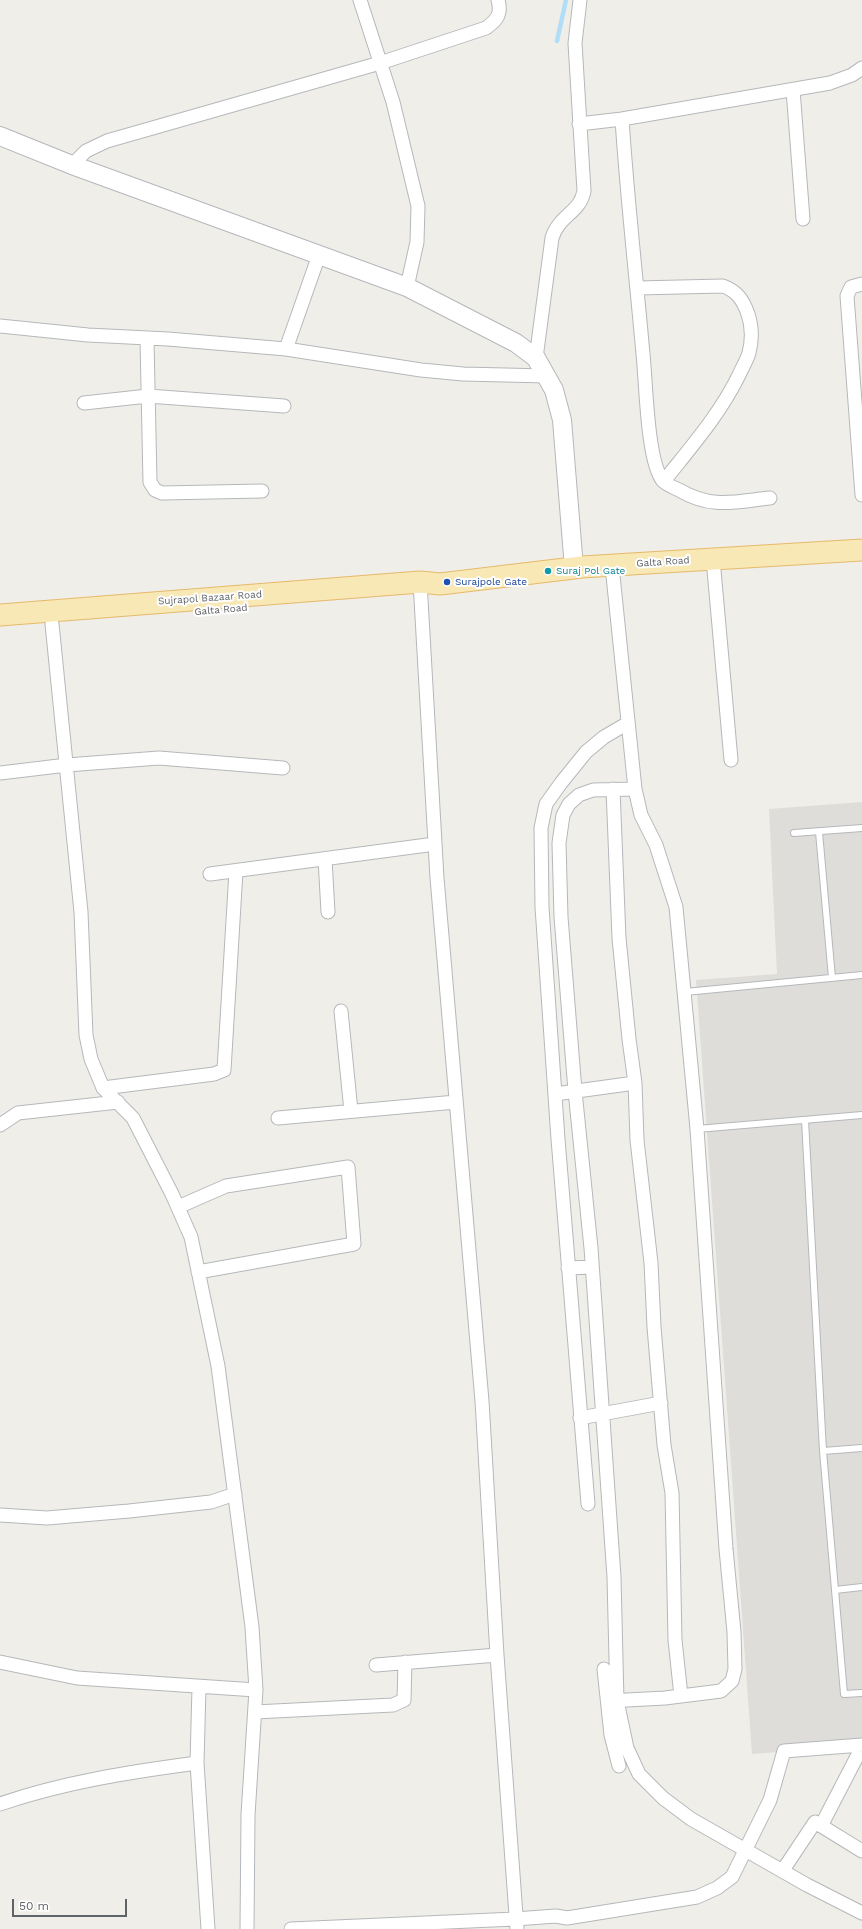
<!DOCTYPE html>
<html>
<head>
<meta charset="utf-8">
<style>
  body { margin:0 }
  #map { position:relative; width:862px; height:1929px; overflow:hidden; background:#f0eee8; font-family:"Work Sans",sans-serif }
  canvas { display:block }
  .scale { position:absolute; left:12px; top:1899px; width:115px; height:18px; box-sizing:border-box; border:2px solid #5f6367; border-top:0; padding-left:5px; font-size:12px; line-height:14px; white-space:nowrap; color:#5f6367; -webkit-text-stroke:3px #fff; paint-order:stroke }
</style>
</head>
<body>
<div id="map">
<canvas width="862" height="1929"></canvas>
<div class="scale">50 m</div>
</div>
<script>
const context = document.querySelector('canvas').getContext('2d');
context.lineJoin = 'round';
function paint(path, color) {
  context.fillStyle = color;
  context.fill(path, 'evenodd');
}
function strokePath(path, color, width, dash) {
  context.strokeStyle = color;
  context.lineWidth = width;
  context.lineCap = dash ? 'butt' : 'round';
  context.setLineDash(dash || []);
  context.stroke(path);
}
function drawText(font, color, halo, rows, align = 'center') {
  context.font = font + ' "Work Sans",sans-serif';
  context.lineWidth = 4;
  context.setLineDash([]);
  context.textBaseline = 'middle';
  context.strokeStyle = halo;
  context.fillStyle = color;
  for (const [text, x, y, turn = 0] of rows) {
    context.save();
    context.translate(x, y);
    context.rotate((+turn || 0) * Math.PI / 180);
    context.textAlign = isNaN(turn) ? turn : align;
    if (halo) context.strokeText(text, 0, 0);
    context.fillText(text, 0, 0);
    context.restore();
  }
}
const industrial = new Path2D(`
  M 862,802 L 862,1746 L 752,1754 L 696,980 L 777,974 L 769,809 Z`);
const stream = new Path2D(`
  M 557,41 L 566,0`);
const lane = new Path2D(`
  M 819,832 L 832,978
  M 794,833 L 862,828
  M 685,992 L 862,975
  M 805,1120 L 823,1451 L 844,1694 L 862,1693
  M 697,1129 L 862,1115
  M 823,1451 L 862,1448
  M 835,1590 L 862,1587`);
const street = new Path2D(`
  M 360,0 L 393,102 L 418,206 L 417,242 L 407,287
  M 793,90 L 803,219
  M 622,119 C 627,197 636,275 643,354 C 646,381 647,462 663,481 C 667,485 675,488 679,490 C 712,509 733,502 770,498
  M 579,124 L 622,119 L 830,83 L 852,75 L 862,68
  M 72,165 L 86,151 L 107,141 L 380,63 L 486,28 C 497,20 502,14 498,0
  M 862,284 L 851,287 L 847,296 L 862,495
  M 637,288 L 723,286 C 737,291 743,300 748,314 C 752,326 752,341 749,353 C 747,360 742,368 739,375 C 720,414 691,447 664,481
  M 0,326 L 88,335 L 168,339 L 286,349 L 421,370 L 463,374 L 547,376
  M 147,339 L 150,482 L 155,490 L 162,493 L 262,491
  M 286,349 L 319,255
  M 536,358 L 552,238 C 559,215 580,213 584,191 L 575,43 L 580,0
  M 84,403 L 148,396 L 284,406
  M 713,559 L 731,760
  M 420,582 L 437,878 L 482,1401 L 497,1655 L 517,1929
  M 52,624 L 81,912 L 86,1035 L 91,1059 L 103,1088 L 133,1118 L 172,1194 L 191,1237 L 218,1366 L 252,1627 L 256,1690 L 248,1815 L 247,1929
  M 0,773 L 67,765 L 159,758 L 283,768
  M 613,789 L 619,938 L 629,1039 L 635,1083 L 637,1140 L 651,1263 L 654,1327 L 664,1445 L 672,1493 L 675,1640 L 681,1696
  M 635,789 L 593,790 L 579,795 L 569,804 L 563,815 L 559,843 L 561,917 L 575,1091 L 591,1248 L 614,1577 L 617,1701 L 627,1748 L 639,1774 L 663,1798 L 691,1819 L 807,1885 L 862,1913
  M 325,859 L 328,912
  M 210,874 L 435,844
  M 341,1011 L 351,1111
  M 103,1088 L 214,1074 L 224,1070 L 236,871
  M 555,1094 L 635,1083
  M 278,1118 L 456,1102
  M 0,1125 L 18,1113 L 118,1102
  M 178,1207 L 226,1186 L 348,1167 L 354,1244 L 198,1272
  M 568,1268 L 592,1267
  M 580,1418 L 661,1403
  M 588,1504 L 558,1139 L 542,907 L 541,828 L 546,804 L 561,783 L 586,752 L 604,737 L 628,723
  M 0,1515 L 47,1518 L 129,1511 L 211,1502 L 235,1494
  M 0,1662 L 77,1678 L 256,1690
  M 376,1665 L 497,1655
  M 604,1669 L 611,1735 L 619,1766
  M 199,1687 L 197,1763 L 208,1929
  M 608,1701 L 665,1698 L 721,1691 L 732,1681 L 735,1669 L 734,1632 L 726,1549 L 697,1129 L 676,907 L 656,845 L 641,815 L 635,789 L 612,566
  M 255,1712 L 393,1705 L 404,1700 L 405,1662
  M 0,1804 C 64,1782 130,1772 197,1763
  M 821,1826 L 862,1747
  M 783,1870 L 815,1822 L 862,1851
  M 291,1929 L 515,1919 L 556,1916 L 567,1918 L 697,1897 L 717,1888 L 732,1877 L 770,1800 L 784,1751 L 862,1745`);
const secondary = new Path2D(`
  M 0,136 L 72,165 L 407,287 L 516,343 L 536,358 L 554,390 L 562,420 L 574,568`);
const primary = new Path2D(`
  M 0,615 L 420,582 L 440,584 L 582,567 L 862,550`);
const markers = [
  [548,571,4,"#0f9aa8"],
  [447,582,4,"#1a4fb4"]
];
const streetNames = [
  ["Galta Road",663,562,-4],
  ["Sujrapol Bazaar Road",210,598,-4],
  ["Galta Road",221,610,-5]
];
const cultureNames = [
  ["Suraj Pol Gate",556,571]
];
const transitNames = [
  ["Surajpole Gate",455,582]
];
paint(industrial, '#dfddda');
strokePath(stream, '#b0def8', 4.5);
strokePath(lane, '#b5b8bb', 8);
strokePath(street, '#b5b8bb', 15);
strokePath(secondary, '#b4b7bb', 20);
strokePath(primary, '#e6b96b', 23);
strokePath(lane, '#fff', 6);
strokePath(street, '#fff', 13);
strokePath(secondary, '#fff', 18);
strokePath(primary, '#f8e8b5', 21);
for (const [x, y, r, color] of markers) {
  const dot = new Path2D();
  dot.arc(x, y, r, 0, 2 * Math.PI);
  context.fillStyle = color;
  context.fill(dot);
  strokePath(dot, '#fff', 1.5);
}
drawText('10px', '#5f6367', '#fff', streetNames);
drawText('10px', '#0d838f', '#fff', cultureNames, 'left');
drawText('10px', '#164399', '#fff', transitNames, 'left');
</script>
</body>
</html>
